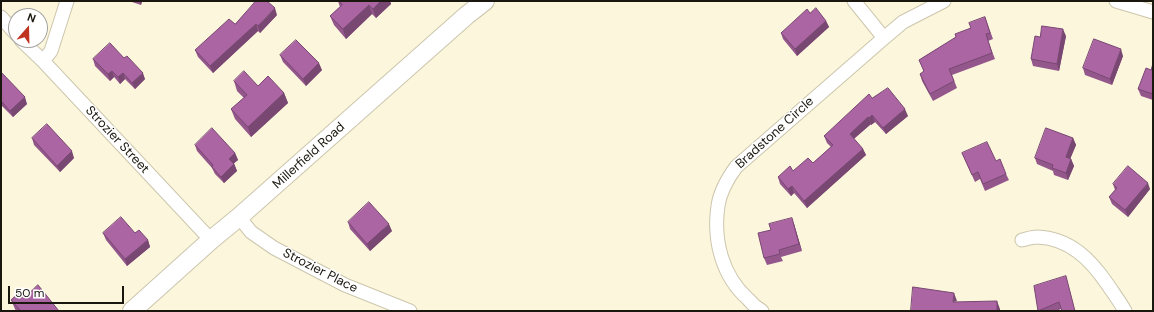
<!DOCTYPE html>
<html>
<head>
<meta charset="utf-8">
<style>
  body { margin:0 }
  #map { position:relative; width:1154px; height:312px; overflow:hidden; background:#fcf6dc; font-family:"DM Sans",sans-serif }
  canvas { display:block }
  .frame { position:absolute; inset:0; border:2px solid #19170e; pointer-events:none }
  .north { position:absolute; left:8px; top:8px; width:40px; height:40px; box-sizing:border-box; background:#fff; border:1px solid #a3a29f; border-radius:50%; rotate:20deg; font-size:11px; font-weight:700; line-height:16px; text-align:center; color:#19170e }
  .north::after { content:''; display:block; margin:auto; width:14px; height:18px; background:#c03321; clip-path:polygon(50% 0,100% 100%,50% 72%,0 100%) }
  .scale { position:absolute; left:8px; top:286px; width:116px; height:18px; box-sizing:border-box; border:2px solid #19170e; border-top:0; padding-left:5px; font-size:12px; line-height:14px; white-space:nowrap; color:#19170e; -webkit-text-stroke:3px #fff; paint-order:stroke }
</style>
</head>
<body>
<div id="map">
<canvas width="1154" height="312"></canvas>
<div class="frame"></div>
<div class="north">N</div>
<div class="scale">50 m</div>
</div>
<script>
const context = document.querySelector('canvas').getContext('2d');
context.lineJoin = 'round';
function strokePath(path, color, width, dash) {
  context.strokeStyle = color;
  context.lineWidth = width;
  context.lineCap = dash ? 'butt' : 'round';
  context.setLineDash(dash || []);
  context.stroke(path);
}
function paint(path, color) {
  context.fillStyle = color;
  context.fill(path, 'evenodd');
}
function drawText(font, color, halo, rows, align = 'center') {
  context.font = font + ' "DM Sans",sans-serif';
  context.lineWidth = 3;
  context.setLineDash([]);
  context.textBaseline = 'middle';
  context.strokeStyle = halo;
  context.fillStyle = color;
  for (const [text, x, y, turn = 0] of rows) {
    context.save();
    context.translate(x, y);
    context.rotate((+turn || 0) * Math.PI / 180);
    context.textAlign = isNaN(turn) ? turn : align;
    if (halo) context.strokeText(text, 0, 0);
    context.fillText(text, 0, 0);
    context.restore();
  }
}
const street = new Path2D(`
  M 854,1 L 884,38
  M 1116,1 L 1153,12
  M 1,17 L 16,34
  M 21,40 L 43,61 L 211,240
  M 43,61 L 51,51 L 67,1
  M 239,217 L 251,232 L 274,248 L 345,285 L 410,311
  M 1022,240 C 1027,239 1032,237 1037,237 C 1070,238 1091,260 1108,285 C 1114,294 1120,302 1125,311
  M 762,311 C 757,308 752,304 748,299 C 722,276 713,240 718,206 C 720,191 728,178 736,167 L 884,38 L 903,22 L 944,1`);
const secondary = new Path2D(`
  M 132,311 L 211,240 L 239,217 L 467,15 L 485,1`);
const wall = new Path2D(`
  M 129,1 L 142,1 L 141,5 Z
  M 338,1 L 390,1 L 391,4 L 376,18 L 372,14 L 346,39 L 334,25 L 330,16 L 340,7 Z
  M 810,13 L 826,21 L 829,27 L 797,56 L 783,39 L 781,33 Z
  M 277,15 L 260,33 L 258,31 L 213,73 L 198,57 L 195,50 Z
  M 985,17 L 993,39 L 988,41 L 995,59 L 952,75 L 957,88 L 933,101 L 922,81 L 920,74 L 924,72 L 919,60 L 971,28 Z
  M 1066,36 L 1059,71 L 1033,66 L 1031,59 Z
  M 280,55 L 322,70 L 306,86 L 283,62 Z
  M 1123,56 L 1112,85 L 1085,75 L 1083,68 Z
  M 124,58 L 145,79 L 135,89 L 125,79 L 120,84 L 114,77 L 110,81 L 95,66 L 93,59 Z
  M 1153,63 L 1153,100 L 1141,96 L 1138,89 L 1151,70 Z
  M 1,72 L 27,104 L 13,117 L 1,105 Z
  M 234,81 L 258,86 L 284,93 L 288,103 L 251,137 L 235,119 L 231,109 L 244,98 L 237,91 Z
  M 872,98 L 908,116 L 886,134 L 875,122 L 871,125 L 871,124 L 854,139 L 863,149 L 866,155 L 807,208 L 794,193 L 791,196 L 780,184 L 778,177 L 813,163 L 831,147 L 827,143 L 824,136 Z
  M 32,138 L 74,158 L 60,172 L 34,145 Z
  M 1073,138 L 1076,145 L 1070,159 L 1071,159 L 1074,166 L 1068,180 L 1054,175 L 1053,171 L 1037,164 L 1035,158 Z
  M 195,145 L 235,153 L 238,160 L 234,163 L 237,171 L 224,183 L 215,174 L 212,168 L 197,151 Z
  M 962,153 L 996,161 L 1006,174 L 1009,180 L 985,191 L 980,179 L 975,182 Z
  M 1113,184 L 1150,189 L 1128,217 L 1112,204 L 1109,197 L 1115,190 Z
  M 348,222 L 392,231 L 370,251 L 350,229 Z
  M 794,224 L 802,251 L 781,257 L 783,261 L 767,265 L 764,258 Z
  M 103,233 L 135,233 L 148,240 L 150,247 L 127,266 L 106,240 Z
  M 1068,283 L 1061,309 L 1057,311 L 1038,311 Z
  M 26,296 L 59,311 L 16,311 L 15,309 L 11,300 Z`);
const shadedWall = new Path2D(`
  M 139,1 L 142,1 L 141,5 Z
  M 381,1 L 390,1 L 391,4 L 376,18 L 373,9 Z
  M 369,5 L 372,14 L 346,39 L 343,29 Z
  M 275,8 L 277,15 L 260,33 L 258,26 Z
  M 826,21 L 829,27 L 797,56 L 795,49 Z
  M 256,24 L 258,31 L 213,73 L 210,66 Z
  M 1063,29 L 1066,36 L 1059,71 L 1057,64 Z
  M 1121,49 L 1123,56 L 1112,85 L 1110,79 Z
  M 319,63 L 322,70 L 306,86 L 303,79 Z
  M 112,71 L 114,77 L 110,81 L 108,74 Z
  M 123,73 L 125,79 L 120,84 L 118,77 Z
  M 143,73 L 145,79 L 135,89 L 132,83 Z
  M 284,93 L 288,103 L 251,137 L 248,127 Z
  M 25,97 L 27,104 L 13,117 L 10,111 Z
  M 905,109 L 908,116 L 886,134 L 883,128 Z
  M 872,115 L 875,122 L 871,125 L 869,118 Z
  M 868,117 L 871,124 L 852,140 L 850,134 Z
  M 1073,138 L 1076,145 L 1068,164 L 1066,157 Z
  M 863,149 L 866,155 L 807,208 L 804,201 Z
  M 72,151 L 74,158 L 60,172 L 57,166 Z
  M 235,153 L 238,160 L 232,165 L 229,159 Z
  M 1071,159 L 1074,166 L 1068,180 L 1066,173 Z
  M 234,164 L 237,171 L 224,183 L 221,177 Z
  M 1148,183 L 1150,189 L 1128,217 L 1125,210 Z
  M 792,186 L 794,193 L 791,196 L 788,189 Z
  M 792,218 L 794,224 L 802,251 L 799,244 Z
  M 389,224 L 392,231 L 370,251 L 367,244 Z
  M 148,240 L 150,247 L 127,266 L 125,259 Z
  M 954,293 L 957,301 L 953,302 Z
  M 997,301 L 1000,309 L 1000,311 L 997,311 Z`);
const building = new Path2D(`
  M 256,1 L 267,1 L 275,8 L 258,26 L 256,24 L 210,66 L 195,50 L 229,19 L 235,24 Z
  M 339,1 L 381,1 L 373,9 L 369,5 L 343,29 L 330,16 L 342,5 Z
  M 816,8 L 826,21 L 795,49 L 781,33 L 807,9 L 810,13 Z
  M 985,17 L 990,33 L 986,34 L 992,53 L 949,69 L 954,81 L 930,94 L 920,74 L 924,71 L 919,60 L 956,37 L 955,34 L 971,28 L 969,23 Z
  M 1042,26 L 1063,29 L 1057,64 L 1031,59 L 1035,36 L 1040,37 Z
  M 1094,39 L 1121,49 L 1110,79 L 1083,68 Z
  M 296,40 L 319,63 L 303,79 L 280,55 Z
  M 110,43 L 124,58 L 127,56 L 143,73 L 132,83 L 123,73 L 118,77 L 112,71 L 108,74 L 93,59 Z
  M 1153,63 L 1153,94 L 1138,89 L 1146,68 L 1151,70 Z
  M 244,71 L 258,86 L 268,76 L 284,93 L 248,127 L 231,109 L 247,95 L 234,81 Z
  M 1,72 L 25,97 L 10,111 L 1,101 Z
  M 888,88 L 905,109 L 883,128 L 872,115 L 869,118 L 868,117 L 850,134 L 863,149 L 804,201 L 792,186 L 788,189 L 778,177 L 790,166 L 793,171 L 808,158 L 813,163 L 833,145 L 824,136 L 869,94 L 872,98 Z
  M 47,124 L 72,151 L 57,166 L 32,138 Z
  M 212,128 L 235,153 L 229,159 L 234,164 L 221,177 L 212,167 L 213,165 L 195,145 Z
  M 1046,128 L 1073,138 L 1066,157 L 1071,159 L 1066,173 L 1052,168 L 1053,165 L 1035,158 Z
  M 987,142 L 996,161 L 1000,159 L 1006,174 L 983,184 L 978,172 L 972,175 L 962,153 Z
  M 1128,166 L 1148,183 L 1125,210 L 1109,197 L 1117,188 L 1113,184 Z
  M 369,202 L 389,224 L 367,244 L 348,222 Z
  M 121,217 L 135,233 L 139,230 L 148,240 L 125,259 L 103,233 Z
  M 792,218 L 799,244 L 779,250 L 780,254 L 764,258 L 758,233 L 771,230 L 769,224 Z
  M 1066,276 L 1075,311 L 1062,311 L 1059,302 L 1038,311 L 1034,286 Z
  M 38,285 L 59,311 L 21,311 L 11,300 L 22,290 L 26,296 Z
  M 913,287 L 954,293 L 953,302 L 997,301 L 997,311 L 911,311 Z`);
const streetNames = [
  ["Bradstone Circle",775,133,-42],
  ["Strozier Street",117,140,47],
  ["Millerfield Road",309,156,-42],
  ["Strozier Place",320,271,27]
];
strokePath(street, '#ccc6ae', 15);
strokePath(secondary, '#ccc6ae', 20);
strokePath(street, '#fff', 13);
strokePath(secondary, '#fff', 18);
paint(wall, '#94578c');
paint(shadedWall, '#784772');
paint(building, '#ac65a3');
strokePath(building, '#784772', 1);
drawText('13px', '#19170e', '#fff', streetNames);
</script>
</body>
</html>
